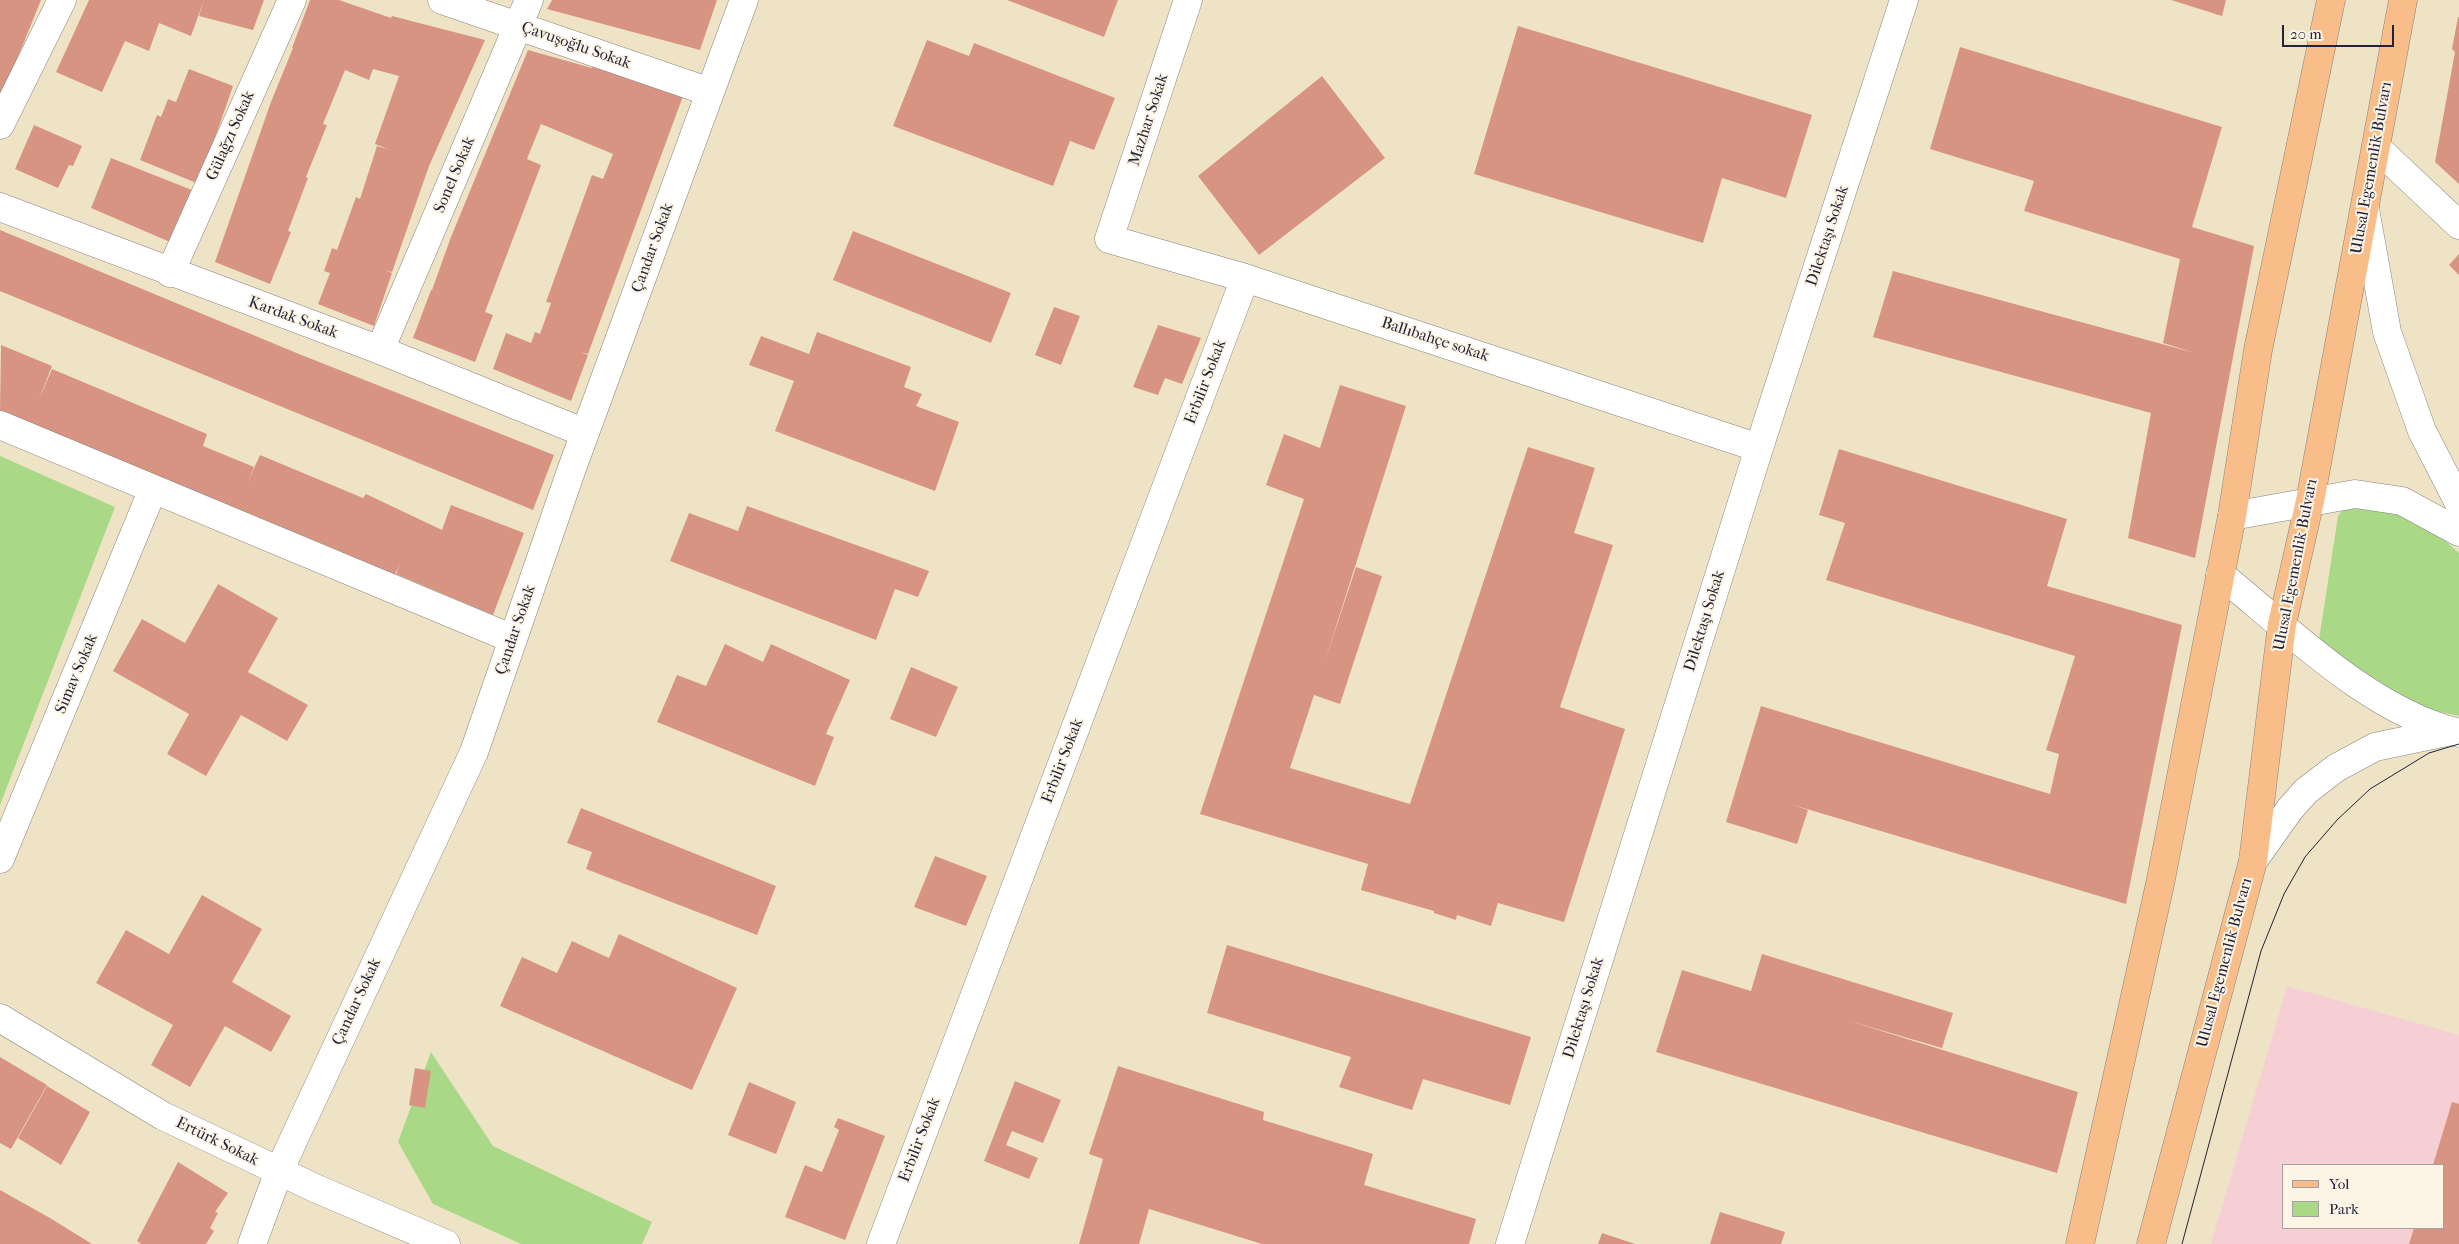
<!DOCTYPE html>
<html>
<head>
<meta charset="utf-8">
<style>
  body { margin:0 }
  #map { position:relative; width:2459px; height:1244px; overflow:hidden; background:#eee4c5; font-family:"IM FELL French Canon",serif }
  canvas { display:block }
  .legend { position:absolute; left:2282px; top:1164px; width:162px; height:65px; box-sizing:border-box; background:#fcf5e5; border:1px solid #a5a1a1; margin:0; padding:6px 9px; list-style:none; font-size:15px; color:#22223b }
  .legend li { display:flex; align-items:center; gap:10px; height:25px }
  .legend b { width:25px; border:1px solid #a5a1a1 }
  .scale { position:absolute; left:2282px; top:25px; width:112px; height:22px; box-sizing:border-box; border:2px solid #22223b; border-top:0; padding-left:6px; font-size:15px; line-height:18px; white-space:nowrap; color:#22223b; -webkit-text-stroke:4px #fcf5e5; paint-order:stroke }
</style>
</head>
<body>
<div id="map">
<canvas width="2459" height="1244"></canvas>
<ul class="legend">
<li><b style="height:6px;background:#f8bd88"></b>Yol</li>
<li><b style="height:14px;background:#a9d987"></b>Park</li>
</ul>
<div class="scale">20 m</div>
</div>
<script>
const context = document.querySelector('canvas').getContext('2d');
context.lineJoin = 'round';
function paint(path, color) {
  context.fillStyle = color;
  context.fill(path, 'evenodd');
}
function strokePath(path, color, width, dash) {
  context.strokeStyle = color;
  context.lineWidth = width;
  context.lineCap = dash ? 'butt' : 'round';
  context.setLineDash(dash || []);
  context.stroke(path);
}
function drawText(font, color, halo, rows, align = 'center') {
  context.font = font + ' "IM FELL French Canon",serif';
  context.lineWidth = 4;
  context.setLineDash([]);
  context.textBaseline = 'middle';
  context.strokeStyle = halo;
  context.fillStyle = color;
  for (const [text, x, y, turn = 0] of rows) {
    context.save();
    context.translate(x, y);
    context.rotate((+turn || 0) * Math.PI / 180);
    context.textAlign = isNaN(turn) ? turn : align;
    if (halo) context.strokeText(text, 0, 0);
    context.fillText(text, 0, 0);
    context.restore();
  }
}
const built = new Path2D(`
  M 2287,986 L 2459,1035 L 2459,1244 L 2211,1244 ZM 2283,1165 L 2443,1165 L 2443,1228 L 2283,1228 Z`);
const green = new Path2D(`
  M 0,456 L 115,507 L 0,805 Z
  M 2347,503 L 2407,507 L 2459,553 L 2459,716 L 2422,708 L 2385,694 L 2319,640 L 2338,516 Z
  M 431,1052 L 493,1146 L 652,1222 L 642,1244 L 521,1244 L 433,1204 L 398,1142 Z`);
const building = new Path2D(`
  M 0,0 L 41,0 L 0,101 Z
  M 89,0 L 204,0 L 191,36 L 159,23 L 149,51 L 125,41 L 102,92 L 56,72 Z
  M 204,0 L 264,0 L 253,30 L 199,16 Z
  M 310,0 L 339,0 L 391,18 L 392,16 L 485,40 L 429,166 L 392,272 L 385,270 L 392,273 L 374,326 L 318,304 L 330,273 L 324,271 L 332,248 L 337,250 L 356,197 L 360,199 L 377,146 L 390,150 L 375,144 L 399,76 L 373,69 L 369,80 L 345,70 L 323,124 L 327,125 L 306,177 L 308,178 L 288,231 L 291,232 L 270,284 L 215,262 L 271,102 L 293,48 L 292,48 Z
  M 552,0 L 717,0 L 700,50 L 547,9 Z
  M 1007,0 L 1118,0 L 1104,37 Z
  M 2171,0 L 2226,0 L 2222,16 Z
  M 2458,17 L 2459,17 L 2459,184 L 2435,162 L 2455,52 L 2452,49 Z
  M 1518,26 L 1812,115 L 1786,198 L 1722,178 L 1703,243 L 1474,174 Z
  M 927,40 L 969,56 L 974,43 L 1115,98 L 1094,150 L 1070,141 L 1053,186 L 893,126 Z
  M 1960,47 L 2222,127 L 2192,227 L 2254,246 L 2195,558 L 2128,538 L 2151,413 L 1873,337 L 1893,271 L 2195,353 L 2163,343 L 2180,259 L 2024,211 L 2034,181 L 1930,149 Z
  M 528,50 L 592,68 L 593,66 L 686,88 L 588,354 L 581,352 L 588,355 L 571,401 L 493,369 L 506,333 L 531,343 L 535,332 L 540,334 L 551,303 L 546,302 L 592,175 L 603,179 L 613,154 L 541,124 L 527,159 L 541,165 L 485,312 L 493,315 L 475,362 L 413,338 L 431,290 L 440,293 L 432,290 L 451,237 Z
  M 189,69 L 233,86 L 199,184 L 140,160 L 157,115 L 161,117 L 168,99 L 176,102 Z
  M 1322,76 L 1385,158 L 1259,255 L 1198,176 Z
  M 34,125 L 82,146 L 73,166 L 69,165 L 58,188 L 15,169 Z
  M 111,158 L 197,192 L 177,245 L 91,208 Z
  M 0,230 L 299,354 L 554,455 L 533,510 L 0,291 Z
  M 853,231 L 1011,293 L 991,343 L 833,280 Z
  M 2459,254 L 2459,275 L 2449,265 Z
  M 1054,307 L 1080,316 L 1061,365 L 1035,355 Z
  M 1158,325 L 1201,338 L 1182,384 L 1165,378 L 1158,395 L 1133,387 Z
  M 817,332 L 911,367 L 904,387 L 922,394 L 916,406 L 959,422 L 935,491 L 775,431 L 794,381 L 749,365 L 761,336 L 809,354 Z
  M 1,345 L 52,366 L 38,402 L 52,369 L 207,434 L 203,446 L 254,467 L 247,484 L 260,455 L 363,498 L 366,494 L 442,530 L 451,505 L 524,533 L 493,615 L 396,574 L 400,564 L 394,576 L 341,555 L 342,552 L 0,411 Z
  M 1340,385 L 1406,406 L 1324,664 L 1356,567 L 1382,576 L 1340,704 L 1314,695 L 1290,768 L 1410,804 L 1528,447 L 1595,468 L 1574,533 L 1613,545 L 1560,707 L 1625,729 L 1564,922 L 1498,903 L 1491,926 L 1457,915 L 1456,920 L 1434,913 L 1434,911 L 1361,890 L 1368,864 L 1200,814 L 1304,499 L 1266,485 L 1284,434 L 1320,448 Z
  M 1839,449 L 2067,519 L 2047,586 L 2182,625 L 2126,904 L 1790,804 L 1808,810 L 1797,844 L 1726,822 L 1761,706 L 2050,794 L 2059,754 L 2046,750 L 2075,656 L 1826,580 L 1845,523 L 1819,515 Z
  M 747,506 L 929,571 L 918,597 L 895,589 L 876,640 L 670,561 L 689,513 L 738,531 Z
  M 218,584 L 278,618 L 248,672 L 308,705 L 287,741 L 241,715 L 206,776 L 167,754 L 189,714 L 113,671 L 142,619 L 185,643 Z
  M 725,644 L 763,662 L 771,644 L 850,680 L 826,734 L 834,737 L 815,786 L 657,722 L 677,675 L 706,686 Z
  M 911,667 L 958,687 L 936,737 L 890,719 Z
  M 581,808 L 776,886 L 757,935 L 586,869 L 592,852 L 567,843 Z
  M 935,856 L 987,876 L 966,926 L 914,907 Z
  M 202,895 L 262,929 L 232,982 L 291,1016 L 271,1052 L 225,1026 L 190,1087 L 151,1065 L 173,1025 L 96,983 L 126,930 L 169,954 Z
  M 619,934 L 737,988 L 692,1090 L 500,1006 L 522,957 L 557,973 L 572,941 L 609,958 Z
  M 1227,945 L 1531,1037 L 1510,1105 L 1423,1079 L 1412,1110 L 1339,1087 L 1351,1057 L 1207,1013 Z
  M 1762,954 L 1953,1013 L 1942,1048 L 1846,1020 L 2078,1092 L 2057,1173 L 1656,1052 L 1682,970 L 1751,991 Z
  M 0,1057 L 47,1085 L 11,1149 L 0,1143 Z
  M 1118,1066 L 1264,1112 L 1263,1120 L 1373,1154 L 1364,1185 L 1476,1219 L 1469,1244 L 1262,1244 L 1149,1209 L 1139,1244 L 1079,1244 L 1103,1159 L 1089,1154 Z
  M 415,1068 L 431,1071 L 425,1108 L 409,1105 Z
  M 1015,1081 L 1061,1100 L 1043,1143 L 1012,1131 L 1006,1145 L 1038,1158 L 1029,1179 L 984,1161 Z
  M 749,1082 L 796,1102 L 776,1154 L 728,1135 Z
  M 47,1086 L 90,1112 L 61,1165 L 18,1138 Z
  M 2452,1102 L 2459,1104 L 2459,1244 L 2409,1244 L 2414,1228 L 2443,1228 L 2443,1165 L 2433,1165 Z
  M 838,1118 L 885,1136 L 845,1240 L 785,1217 L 805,1165 L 822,1172 L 839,1130 L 834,1127 Z
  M 178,1162 L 228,1193 L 215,1212 L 218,1213 L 210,1228 L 214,1231 L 206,1244 L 141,1244 L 137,1241 Z
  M 0,1190 L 50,1218 L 92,1244 L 0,1244 Z
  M 1720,1212 L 1785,1232 L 1781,1244 L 1710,1244 Z
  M 1602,1233 L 1635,1244 L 1598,1244 Z`);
const minor = new Path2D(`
  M 442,0 L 710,92
  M 1188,0 L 1109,239 L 1245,278 L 1759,448
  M 0,125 L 62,0
  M 2376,147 L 2459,225
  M 0,207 L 380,350 L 585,433
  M 2365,209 L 2387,332 L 2422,431 L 2459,503
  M 170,273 L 292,0
  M 380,350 L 529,0
  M 0,425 L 513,639
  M 2232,516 L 2355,494 L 2402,501 L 2459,532
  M 2220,574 C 2289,630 2371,712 2459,733
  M 0,859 L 153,489
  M 2253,861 L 2290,809 L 2306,791 L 2336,768 L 2375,747 L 2451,731
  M 0,1018 L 163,1116 L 317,1189 L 446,1244
  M 252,1244 L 279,1171 L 474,752 L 571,471 L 744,0
  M 881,1244 L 1245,278
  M 1510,1244 L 1759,448 L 1904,0`);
const major = new Path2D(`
  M 2080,1244 L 2160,884 L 2232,516 L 2258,350 L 2331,0
  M 2151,1244 L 2253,861 L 2282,624 L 2310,501 L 2403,0`);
const tram = new Path2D(`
  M 2182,1244 L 2261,951 L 2284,894 L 2305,857 L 2337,820 L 2370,789 L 2429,753 L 2459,744`);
const streetNames = [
  ["Çavuşoğlu Sokak",576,46,19],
  ["Mazhar Sokak",1149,120,-72],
  ["Gülağzı Sokak",231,136,-66],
  ["Ulusal Egemenlik Bulvarı",2372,168,-80],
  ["Sonel Sokak",455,175,-67],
  ["Dilektaşı Sokak",1828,236,-72],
  ["Çandar Sokak",653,248,-70],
  ["Kardak Sokak",293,318,20],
  ["Ballıbahçe sokak",1435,340,18],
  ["Erbilir Sokak",1206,382,-69],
  ["Ulusal Egemenlik Bulvarı",2296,565,-79],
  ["Dilektaşı Sokak",1705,621,-73],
  ["Çandar Sokak",516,630,-71],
  ["Simav Sokak",77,674,-67],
  ["Erbilir Sokak",1063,761,-69],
  ["Ulusal Egemenlik Bulvarı",2225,963,-75],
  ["Çandar Sokak",357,1002,-65],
  ["Dilektaşı Sokak",1584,1008,-73],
  ["Erbilir Sokak",920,1140,-69],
  ["Ertürk Sokak",217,1142,26]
];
paint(built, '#f6cfd5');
paint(green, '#a9d987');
paint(building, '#d89483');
strokePath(minor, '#888380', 29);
strokePath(major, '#888380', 29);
strokePath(minor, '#fff', 28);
strokePath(major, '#f8bd88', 28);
strokePath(tram, '#22223b', 1);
drawText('16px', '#22223b', '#fcf5e5', streetNames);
</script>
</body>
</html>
